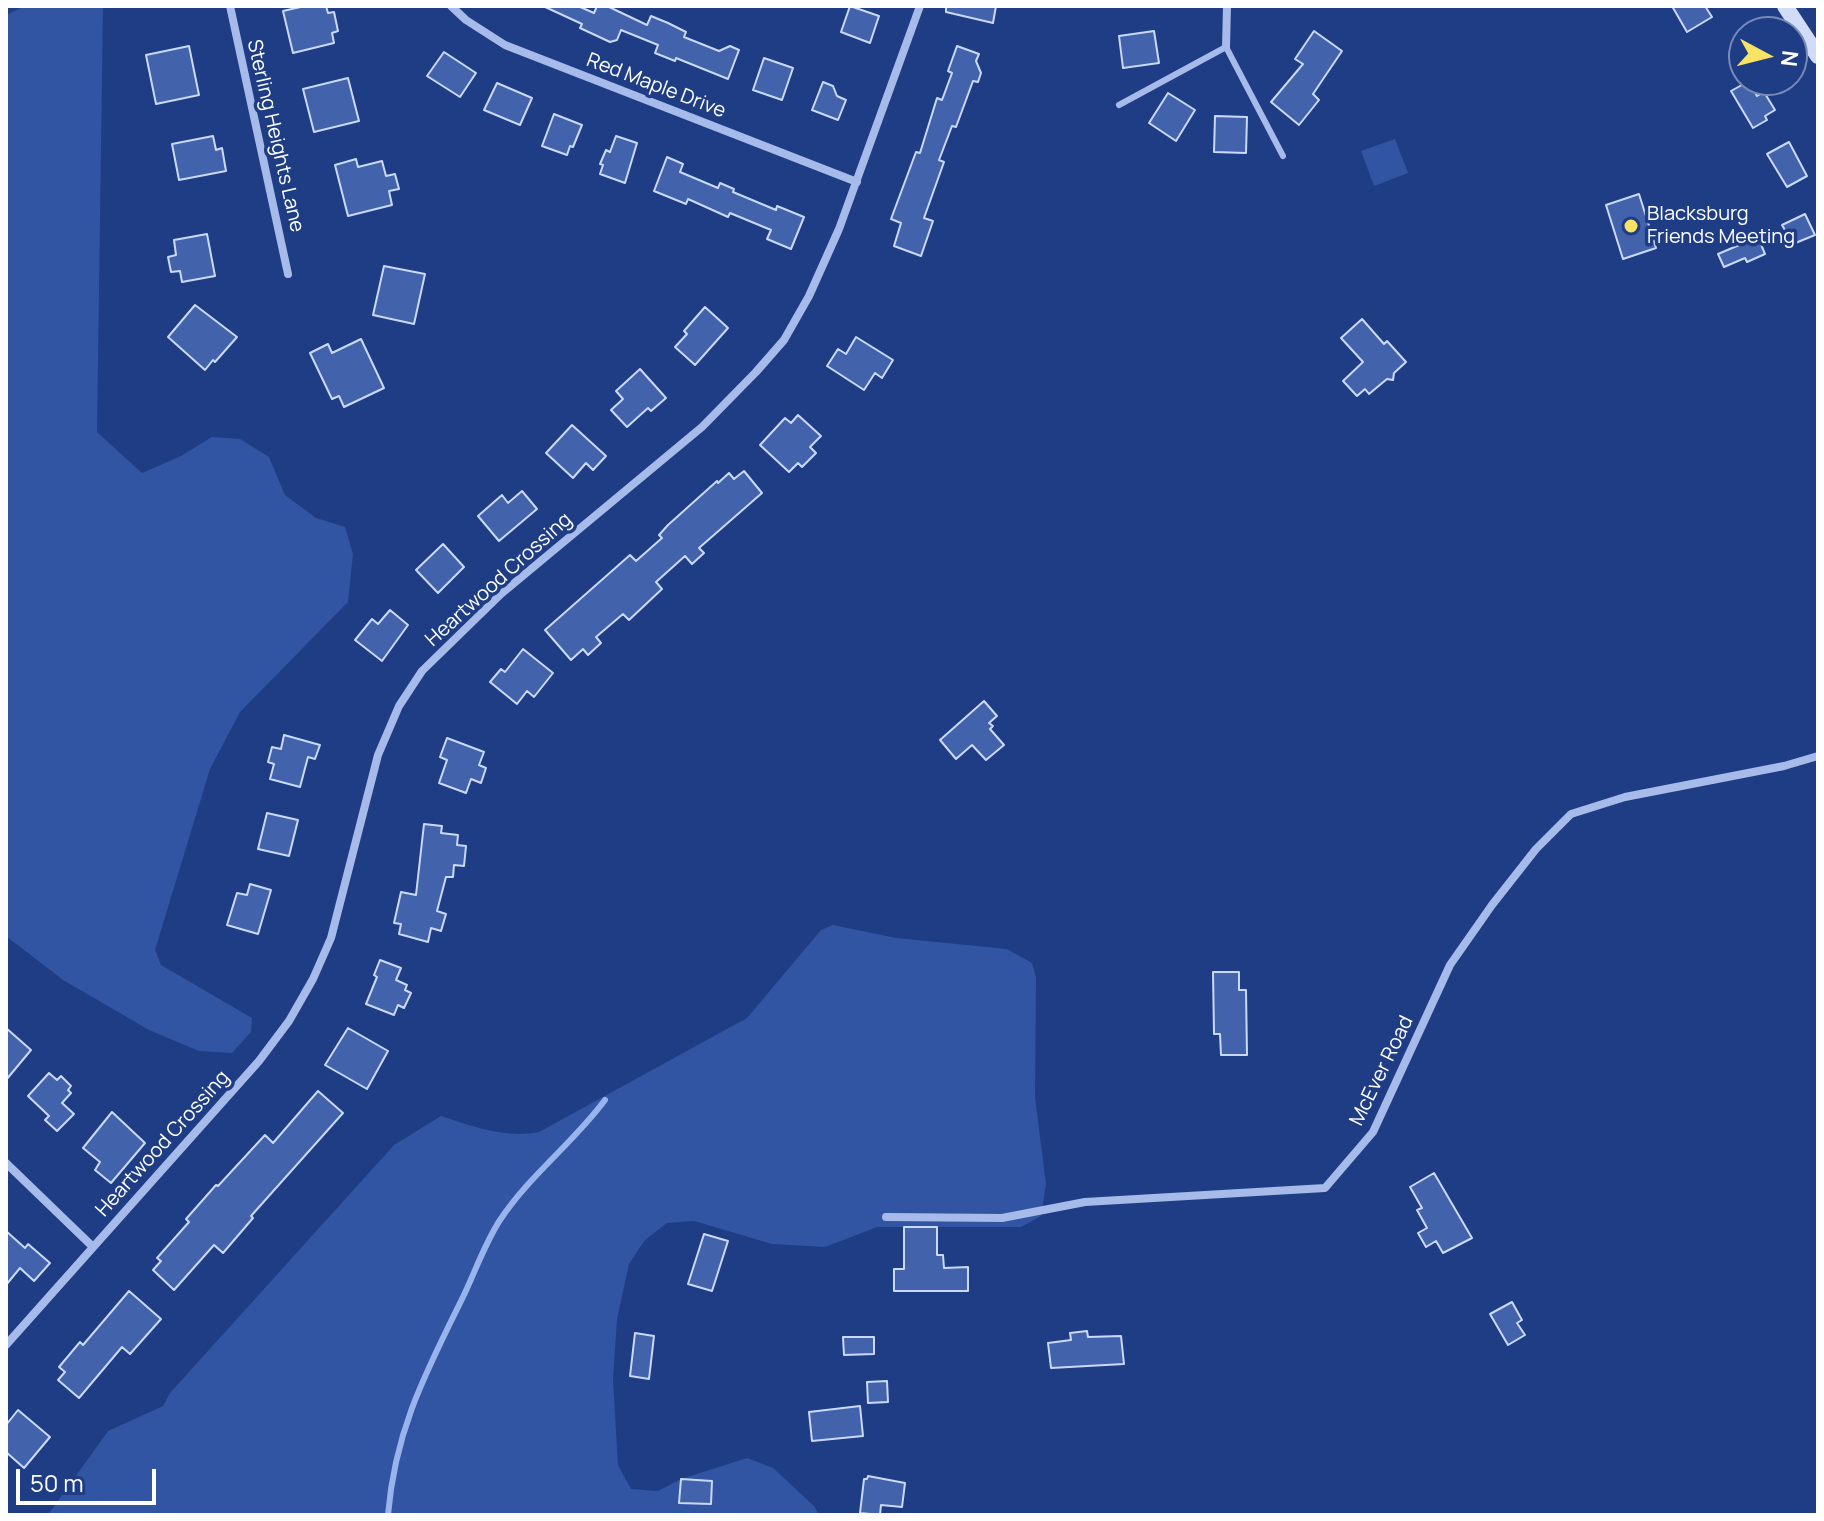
<!DOCTYPE html>
<html>
<head>
<meta charset="utf-8">
<style>
  body { margin:0 }
  #map { position:relative; width:1824px; height:1521px; overflow:hidden; background:#1e3d85; font-family:Manrope,sans-serif }
  canvas { display:block }
  .frame { position:absolute; inset:0; border:8px solid #fff; pointer-events:none }
  .north { position:absolute; left:1728px; top:16px; width:80px; height:80px; box-sizing:border-box; background:#1e3d85; border:2px solid #788bb6; border-radius:50%; rotate:97deg; font-size:22px; font-weight:700; line-height:32px; text-align:center; color:#fff }
  .north::after { content:''; display:block; margin:auto; width:28px; height:36px; background:#f9e365; clip-path:polygon(50% 0,100% 100%,50% 72%,0 100%) }
  .scale { position:absolute; left:16px; top:1469px; width:140px; height:36px; box-sizing:border-box; border:4px solid #fff; border-top:0; padding-left:10px; font-size:24px; line-height:28px; white-space:nowrap; color:#fff; -webkit-text-stroke:6px #1e3d85; paint-order:stroke }
</style>
</head>
<body>
<div id="map">
<canvas width="1824" height="1521"></canvas>
<div class="frame"></div>
<div class="north">N</div>
<div class="scale">50 m</div>
</div>
<script>
const context = document.querySelector('canvas').getContext('2d');
context.lineJoin = 'round';
function paint(path, color) {
  context.fillStyle = color;
  context.fill(path, 'evenodd');
}
function strokePath(path, color, width, dash) {
  context.strokeStyle = color;
  context.lineWidth = width;
  context.lineCap = dash ? 'butt' : 'round';
  context.setLineDash(dash || []);
  context.stroke(path);
}
function drawText(font, color, halo, rows, align = 'center') {
  context.font = font + ' Manrope,sans-serif';
  context.lineWidth = 7;
  context.setLineDash([]);
  context.textBaseline = 'middle';
  context.strokeStyle = halo;
  context.fillStyle = color;
  for (const [text, x, y, turn = 0] of rows) {
    context.save();
    context.translate(x, y);
    context.rotate((+turn || 0) * Math.PI / 180);
    context.textAlign = isNaN(turn) ? turn : align;
    if (halo) context.strokeText(text, 0, 0);
    context.fillText(text, 0, 0);
    context.restore();
  }
}
const green = new Path2D(`
  M 25,6 L 103,6 L 97,432 L 142,473 L 181,456 L 212,437 L 240,439 L 269,457 L 285,495 L 316,518 L 345,527 L 353,554 L 348,602 L 240,712 L 210,769 L 155,950 L 161,965 L 252,1018 L 251,1032 L 232,1053 L 199,1051 L 149,1030 L 63,980 L 6,936 L 6,15 Z
  M 1395,139 L 1408,173 L 1374,186 L 1361,151 Z
  M 833,925 L 896,938 L 1007,949 L 1032,963 L 1036,977 L 1035,1097 L 1046,1184 L 1041,1216 L 1021,1227 L 877,1227 L 825,1247 L 772,1244 L 694,1221 L 667,1223 L 645,1240 L 629,1264 L 617,1319 L 613,1380 L 618,1465 L 631,1489 L 658,1491 L 681,1479 L 747,1458 L 773,1468 L 814,1506 L 819,1515 L 48,1515 L 108,1431 L 163,1406 L 170,1393 L 394,1145 L 441,1116 C 472,1126 506,1139 539,1132 L 747,1018 L 821,930 Z`);
const stream = new Path2D(`
  M 388,1515 C 395,1430 426,1372 463,1297 C 475,1272 485,1243 500,1220 C 530,1175 573,1143 605,1100`);
const building = new Path2D(`
  M 305,6 L 326,6 L 328,13 L 334,12 L 338,31 L 332,33 L 334,43 L 293,53 L 283,11 Z
  M 543,6 L 578,6 L 594,13 L 597,6 L 607,6 L 647,25 L 651,16 L 668,23 L 686,32 L 684,37 L 719,51 L 730,46 L 739,50 L 728,79 L 676,58 L 675,61 L 655,53 L 658,45 L 621,30 L 617,40 L 610,42 L 580,28 L 582,24 Z
  M 850,6 L 879,16 L 870,43 L 841,32 Z
  M 946,6 L 996,6 L 993,23 L 946,12 Z
  M 1672,6 L 1705,6 L 1712,17 L 1687,32 Z
  M 1154,31 L 1159,63 L 1123,68 L 1119,36 Z
  M 1314,31 L 1342,51 L 1313,94 L 1319,100 L 1299,125 L 1271,102 L 1303,64 L 1295,59 Z
  M 189,46 L 199,95 L 156,104 L 146,55 Z
  M 957,46 L 979,54 L 976,61 L 981,73 L 978,82 L 973,81 L 956,127 L 952,126 L 939,160 L 944,162 L 924,218 L 933,221 L 921,256 L 894,246 L 901,223 L 891,219 L 916,152 L 920,153 L 937,98 L 942,100 L 952,73 L 948,71 Z
  M 444,52 L 476,73 L 460,97 L 427,76 Z
  M 764,58 L 793,68 L 782,100 L 753,90 Z
  M 348,78 L 359,121 L 314,132 L 303,89 Z
  M 1749,81 L 1757,96 L 1764,92 L 1775,110 L 1765,116 L 1767,120 L 1753,128 L 1731,91 Z
  M 823,82 L 833,86 L 837,96 L 846,100 L 838,120 L 812,110 Z
  M 497,83 L 532,98 L 520,125 L 484,110 Z
  M 1168,93 L 1195,110 L 1176,141 L 1149,123 Z
  M 554,114 L 582,125 L 573,147 L 570,146 L 567,155 L 542,146 Z
  M 1215,116 L 1247,117 L 1246,153 L 1214,152 Z
  M 213,136 L 216,150 L 222,148 L 226,171 L 179,180 L 172,144 Z
  M 616,136 L 637,143 L 625,183 L 600,174 L 603,165 L 600,164 L 606,150 L 610,152 Z
  M 1789,142 L 1807,176 L 1787,187 L 1767,154 Z
  M 667,157 L 683,164 L 680,172 L 718,188 L 720,183 L 734,189 L 733,192 L 776,210 L 777,206 L 804,217 L 791,249 L 767,239 L 771,230 L 730,213 L 728,217 L 688,199 L 686,204 L 654,191 Z
  M 356,159 L 358,167 L 382,161 L 386,176 L 395,174 L 399,189 L 389,191 L 392,205 L 348,216 L 335,165 Z
  M 1639,194 L 1656,248 L 1623,259 L 1606,205 Z
  M 1805,214 L 1815,235 L 1793,244 L 1782,225 Z
  M 207,234 L 215,276 L 182,282 L 180,271 L 171,272 L 168,257 L 176,255 L 174,240 Z
  M 1758,237 L 1765,254 L 1747,262 L 1745,258 L 1724,267 L 1718,254 Z
  M 384,266 L 425,274 L 414,324 L 373,315 Z
  M 195,305 L 237,337 L 215,362 L 213,360 L 205,370 L 168,337 Z
  M 705,307 L 728,328 L 695,365 L 675,347 L 687,334 L 684,331 Z
  M 1362,319 L 1384,344 L 1387,341 L 1406,362 L 1394,373 L 1393,380 L 1387,379 L 1369,394 L 1365,389 L 1357,396 L 1343,381 L 1363,362 L 1341,338 Z
  M 856,337 L 893,360 L 882,378 L 875,373 L 864,390 L 827,366 L 838,349 L 846,354 Z
  M 361,339 L 384,388 L 344,407 L 339,396 L 332,399 L 310,353 L 328,344 L 332,353 Z
  M 640,369 L 666,398 L 651,411 L 648,408 L 627,427 L 611,410 L 623,399 L 616,391 Z
  M 798,415 L 821,436 L 810,447 L 816,453 L 802,467 L 798,463 L 789,472 L 760,445 L 785,418 L 791,423 Z
  M 572,425 L 606,456 L 593,470 L 586,463 L 573,478 L 546,453 Z
  M 744,471 L 762,493 L 699,548 L 704,553 L 692,564 L 685,556 L 656,582 L 662,589 L 629,620 L 623,614 L 596,637 L 601,643 L 588,655 L 583,649 L 571,660 L 545,630 L 630,555 L 636,561 L 662,538 L 659,535 L 668,525 L 717,481 L 718,483 L 729,473 L 734,479 Z
  M 522,491 L 537,509 L 499,541 L 478,516 L 502,495 L 508,503 Z
  M 443,544 L 464,567 L 438,593 L 416,570 Z
  M 390,610 L 408,625 L 382,661 L 355,640 L 372,619 L 378,624 Z
  M 523,649 L 553,673 L 534,697 L 527,691 L 517,704 L 490,682 L 501,669 L 505,672 Z
  M 984,701 L 997,716 L 989,723 L 993,726 L 990,729 L 1004,745 L 986,760 L 972,745 L 956,759 L 940,740 Z
  M 284,735 L 320,745 L 315,759 L 308,757 L 300,787 L 270,779 L 274,764 L 268,762 L 272,747 L 281,749 Z
  M 447,738 L 484,752 L 479,765 L 486,768 L 481,783 L 471,779 L 466,793 L 439,783 L 447,760 L 440,757 Z
  M 267,813 L 298,820 L 289,856 L 258,849 Z
  M 424,824 L 442,826 L 441,833 L 458,835 L 457,845 L 466,846 L 464,866 L 454,865 L 453,877 L 446,877 L 437,911 L 446,914 L 441,931 L 431,928 L 428,942 L 399,934 L 401,924 L 394,923 L 401,892 L 416,895 Z
  M 250,884 L 271,890 L 258,934 L 227,925 L 237,893 L 247,895 Z
  M 380,960 L 401,968 L 396,980 L 407,985 L 405,990 L 411,993 L 404,1008 L 398,1005 L 394,1015 L 366,1004 L 377,977 L 374,975 Z
  M 1213,972 L 1239,972 L 1239,990 L 1246,990 L 1247,1055 L 1221,1055 L 1220,1034 L 1214,1034 Z
  M 6,1028 L 31,1050 L 6,1080 Z
  M 348,1028 L 388,1051 L 367,1089 L 325,1065 Z
  M 49,1073 L 57,1080 L 61,1076 L 71,1086 L 68,1090 L 71,1093 L 62,1103 L 74,1114 L 57,1131 L 45,1120 L 49,1116 L 28,1096 Z
  M 318,1091 L 343,1113 L 251,1216 L 253,1218 L 223,1253 L 214,1245 L 174,1290 L 153,1270 L 161,1261 L 157,1258 L 189,1222 L 186,1219 L 216,1185 L 218,1186 L 265,1135 L 273,1143 Z
  M 112,1112 L 145,1143 L 111,1183 L 95,1170 L 100,1162 L 83,1148 Z
  M 1434,1173 L 1472,1238 L 1443,1253 L 1436,1241 L 1426,1247 L 1418,1233 L 1427,1228 L 1417,1210 L 1422,1208 L 1410,1187 Z
  M 904,1227 L 937,1227 L 937,1255 L 943,1255 L 944,1268 L 968,1267 L 968,1291 L 894,1291 L 894,1269 L 904,1269 Z
  M 6,1231 L 25,1248 L 28,1244 L 50,1263 L 34,1281 L 20,1268 L 6,1285 Z
  M 704,1234 L 728,1241 L 712,1291 L 688,1284 Z
  M 129,1291 L 161,1319 L 130,1354 L 122,1347 L 79,1398 L 58,1380 L 65,1372 L 59,1367 L 80,1342 L 83,1345 Z
  M 1512,1302 L 1522,1320 L 1517,1323 L 1525,1335 L 1508,1345 L 1490,1314 Z
  M 1087,1331 L 1088,1337 L 1121,1336 L 1124,1364 L 1051,1368 L 1048,1343 L 1071,1340 L 1070,1333 Z
  M 635,1333 L 654,1336 L 649,1379 L 630,1376 Z
  M 843,1337 L 874,1337 L 874,1354 L 844,1355 Z
  M 887,1381 L 888,1402 L 868,1403 L 867,1382 Z
  M 860,1406 L 863,1436 L 812,1441 L 809,1412 Z
  M 18,1410 L 50,1437 L 24,1468 L 6,1452 L 6,1425 Z
  M 868,1476 L 905,1483 L 902,1507 L 881,1505 L 880,1515 L 860,1513 L 864,1479 L 867,1479 Z
  M 681,1479 L 712,1481 L 711,1504 L 679,1503 Z`);
const lane = new Path2D(`
  M 1119,105 L 1226,47 L 1283,156`);
const street = new Path2D(`
  M 230,6 L 288,274
  M 451,6 L 466,20 L 505,45 L 857,182
  M 1226,47 L 1227,6
  M 6,1163 L 92,1246
  M 886,1217 L 1002,1218 L 1085,1202 L 1325,1188 L 1373,1132 L 1450,965 L 1492,905 L 1536,849 L 1571,814 L 1625,797 L 1784,766 L 1818,756
  M 6,1345 L 259,1061 L 289,1021 L 313,979 L 331,938 L 378,755 L 399,706 L 422,671 L 501,594 L 702,427 L 756,372 L 784,340 L 809,296 L 839,229 L 920,6`);
const secondary = new Path2D(`
  M 1785,6 L 1818,56`);
const markers = [
  [1631,226,8,"#f9e365"]
];
const streetNames = [
  ["Red Maple Drive",656,86,21],
  ["Sterling Heights Lane",275,136,77],
  ["Heartwood Crossing",499,580,-42],
  ["McEver Road",1382,1071,-64],
  ["Heartwood Crossing",163,1144,-48]
];
const poiNames = [
  ["Blacksburg",1647,214],
  ["Friends Meeting",1647,237]
];
paint(green, '#3154a3');
strokePath(stream, '#99b4ec', 6);
paint(building, '#4263ac');
strokePath(building, '#cbd9f8', 2);
strokePath(lane, '#a6bbea', 6);
strokePath(street, '#a6bbea', 8);
strokePath(secondary, '#d1ddf8', 16);
for (const [x, y, r, color] of markers) {
  const dot = new Path2D();
  dot.arc(x, y, r, 0, 2 * Math.PI);
  context.fillStyle = color;
  context.fill(dot);
  strokePath(dot, '#1e3d85', 3);
}
drawText('20px', '#fff', '#1e3d85', streetNames);
drawText('20px', '#fff', '#1e3d85', poiNames, 'left');
</script>
</body>
</html>
